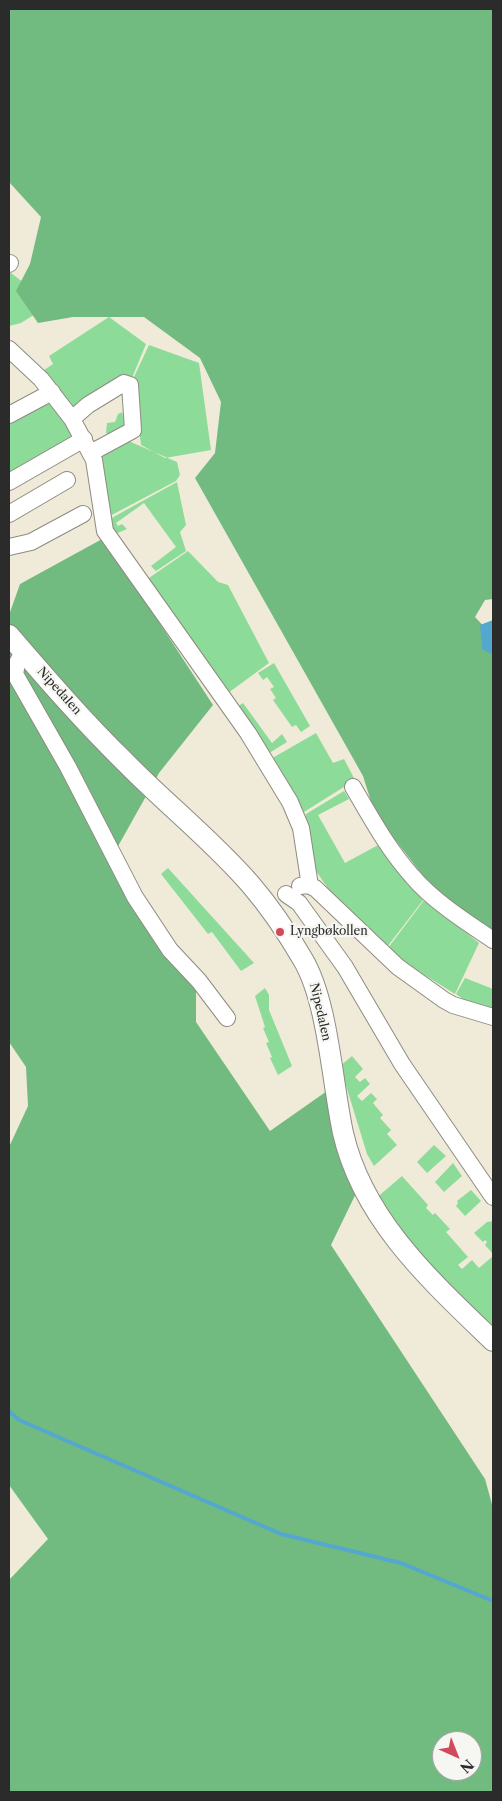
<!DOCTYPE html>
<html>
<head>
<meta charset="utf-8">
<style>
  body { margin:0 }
  #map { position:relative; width:502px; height:1801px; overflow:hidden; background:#f0ebd8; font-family:"Libre Caslon Text",serif }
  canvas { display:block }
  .frame { position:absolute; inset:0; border:10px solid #2b2b2b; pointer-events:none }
  .north { position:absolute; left:432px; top:1731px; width:50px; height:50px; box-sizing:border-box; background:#f6f6f2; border:1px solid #a5a5a2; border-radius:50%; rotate:136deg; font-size:14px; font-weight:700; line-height:20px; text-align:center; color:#2b2b2b }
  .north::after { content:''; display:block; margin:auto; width:18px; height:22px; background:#d1495b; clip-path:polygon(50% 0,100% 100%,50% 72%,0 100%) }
</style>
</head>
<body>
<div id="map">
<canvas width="502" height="1801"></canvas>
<div class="frame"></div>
<div class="north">N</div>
</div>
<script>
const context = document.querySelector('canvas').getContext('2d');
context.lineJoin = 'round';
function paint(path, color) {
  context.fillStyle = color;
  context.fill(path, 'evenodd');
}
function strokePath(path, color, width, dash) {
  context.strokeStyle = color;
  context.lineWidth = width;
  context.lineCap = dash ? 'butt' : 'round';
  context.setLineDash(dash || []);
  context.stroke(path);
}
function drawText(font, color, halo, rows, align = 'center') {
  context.font = font + ' "Libre Caslon Text",serif';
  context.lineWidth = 4.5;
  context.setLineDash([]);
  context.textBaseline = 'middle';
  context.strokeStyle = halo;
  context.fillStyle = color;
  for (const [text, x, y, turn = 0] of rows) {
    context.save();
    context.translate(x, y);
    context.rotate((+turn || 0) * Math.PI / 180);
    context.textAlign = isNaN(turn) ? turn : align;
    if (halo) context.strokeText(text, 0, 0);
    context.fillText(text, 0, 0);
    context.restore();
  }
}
const green = new Path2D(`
  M 11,273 L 28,286 L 40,311 L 21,323 L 9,326 L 9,274 Z
  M 109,317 L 146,344 L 132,378 L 76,413 L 41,372 L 53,364 L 49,356 Z
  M 149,345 L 199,363 L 211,450 L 165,458 L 141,445 L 133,379 Z
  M 46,398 L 77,434 L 9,476 L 9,419 Z
  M 122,412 L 126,428 L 111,435 L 106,433 L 107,423 L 115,422 L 118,414 Z
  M 124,439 L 177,462 L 180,475 L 176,481 L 106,518 L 99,454 Z
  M 177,482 L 186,525 L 180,532 L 186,551 L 156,571 L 151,566 L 176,547 L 144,503 L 116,523 L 118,526 L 122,524 L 127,529 L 113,535 L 108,520 Z
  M 188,551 L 218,582 L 228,585 L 269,663 L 224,696 L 146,580 Z
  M 274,663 L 310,726 L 301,732 L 296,725 L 292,727 L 273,700 L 276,698 L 270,689 L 274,687 L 267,677 L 263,680 L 258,673 Z
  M 243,703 L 272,743 L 282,734 L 287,742 L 266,755 L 234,709 Z
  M 316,733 L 333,763 L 344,759 L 355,780 L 304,812 L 269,760 Z
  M 344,791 L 349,799 L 318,815 L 345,863 L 380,844 L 424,899 L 387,947 L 358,921 L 329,890 L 312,865 L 304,822 L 306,814 Z
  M 168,868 L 254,963 L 241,971 L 212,932 L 208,934 L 161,874 Z
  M 425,899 L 479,943 L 455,994 L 410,966 L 388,948 Z
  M 465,978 L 493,989 L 493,1010 L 468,1003 L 456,994 Z
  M 265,988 L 269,995 L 269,1010 L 292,1066 L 278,1075 L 270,1058 L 272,1057 L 266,1043 L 269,1042 L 263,1028 L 265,1027 L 255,996 Z
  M 352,1056 L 363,1069 L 355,1077 L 360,1082 L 365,1078 L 370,1084 L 357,1096 L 362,1101 L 371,1093 L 377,1099 L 373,1103 L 383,1115 L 380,1118 L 391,1130 L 387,1134 L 397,1145 L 374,1166 L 367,1154 L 340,1066 Z
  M 434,1145 L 446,1156 L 427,1173 L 417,1162 Z
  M 453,1163 L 462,1176 L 444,1192 L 435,1182 Z
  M 402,1176 L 428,1205 L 426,1208 L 433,1215 L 435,1213 L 450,1229 L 446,1232 L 468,1257 L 458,1265 L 462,1269 L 472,1260 L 479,1268 L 493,1256 L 493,1328 L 398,1234 L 375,1199 Z
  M 471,1190 L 481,1201 L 465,1216 L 456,1206 L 458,1203 L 457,1201 Z
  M 493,1221 L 493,1254 L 485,1245 L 487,1242 L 485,1240 L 483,1242 L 474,1233 L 487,1222 Z`);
const forest = new Path2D(`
  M 9,9 L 493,9 L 493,599 L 485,600 L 475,617 L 493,636 L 493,943 L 467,932 L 375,814 L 363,776 L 195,478 L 215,453 L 221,402 L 200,358 L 144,317 L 73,317 L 38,323 L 16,291 L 30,264 L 41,217 L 9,182 Z
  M 104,538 L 213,705 L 159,773 L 117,848 L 137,915 L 196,978 L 196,1022 L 270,1131 L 337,1084 L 361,1183 L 331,1245 L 485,1479 L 493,1508 L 493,1792 L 9,1792 L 9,1580 L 48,1539 L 9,1485 L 9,1147 L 28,1106 L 26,1067 L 9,1042 L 9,615 L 20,584 ZM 442,1741 L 472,1741 L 472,1771 L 442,1771 Z`);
const water = new Path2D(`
  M 493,620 L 493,655 L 482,649 L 480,625 Z`);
const stream = new Path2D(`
  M 9,1411 L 19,1420 L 281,1534 L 401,1563 L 493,1601`);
const minor = new Path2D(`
  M 9,264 L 10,263
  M 9,349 L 41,379 L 72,419 L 94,460 L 105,531 L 248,733 L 290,802 L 301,828 L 310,886
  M 9,415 L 52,392
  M 72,419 L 88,405 L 124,383 L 130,385 L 133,430 L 96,450 L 91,450
  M 9,482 L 84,439
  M 9,514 L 67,480
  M 9,547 L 31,542 L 83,514
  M 23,652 L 17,663 L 15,674 L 68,767 L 135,897 L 170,950 L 199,981 L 227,1018
  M 353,787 C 371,818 388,849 412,876 C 433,901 466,922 493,940
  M 300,886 L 307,885 L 315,888 L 398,967 L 444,1000 L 453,1005 L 493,1017
  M 286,894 L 299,903 L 345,967 L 402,1064 L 493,1197`);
const tertiary = new Path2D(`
  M 9,635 C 46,678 84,722 125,762 C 166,804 213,841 251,885 C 269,906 288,934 302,958 C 328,1000 332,1082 343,1133 C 363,1220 431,1281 493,1341`);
const markers = [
  [280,932,5,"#d1495b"]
];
const streetNames = [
  ["Nipedalen",59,691,48],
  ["Nipedalen",320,1012,77]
];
const poiNames = [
  ["Lyngbøkollen",290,932]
];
paint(green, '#8ddb98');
paint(forest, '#72bb80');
paint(water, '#54a7cf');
strokePath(stream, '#54a7cf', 4);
strokePath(minor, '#8e8b82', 18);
strokePath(tertiary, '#8e8b82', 22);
strokePath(minor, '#fff', 16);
strokePath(tertiary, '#fff', 20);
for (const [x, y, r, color] of markers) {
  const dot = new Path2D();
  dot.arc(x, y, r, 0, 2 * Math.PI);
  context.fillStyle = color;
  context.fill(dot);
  strokePath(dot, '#f6f6f2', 2);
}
drawText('12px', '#2b2b2b', '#f6f6f2', streetNames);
drawText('12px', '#2b2b2b', '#f6f6f2', poiNames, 'left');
</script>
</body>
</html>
